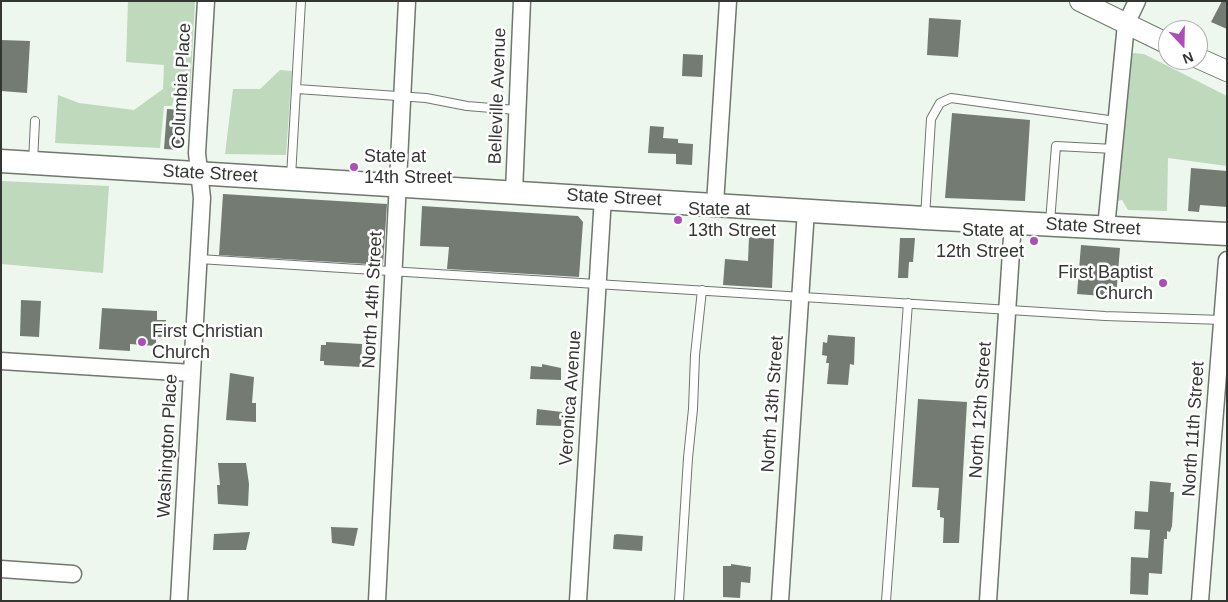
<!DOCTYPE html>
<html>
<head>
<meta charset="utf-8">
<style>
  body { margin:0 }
  #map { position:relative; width:1228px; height:602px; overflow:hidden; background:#eef7ee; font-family:Helvetica,sans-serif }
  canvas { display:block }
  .frame { position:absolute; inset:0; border:2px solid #333633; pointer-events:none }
  .north { position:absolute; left:1158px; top:20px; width:50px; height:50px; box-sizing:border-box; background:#fff; border:1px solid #adafad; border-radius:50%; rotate:159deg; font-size:14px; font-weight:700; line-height:20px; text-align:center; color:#333633 }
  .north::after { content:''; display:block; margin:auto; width:18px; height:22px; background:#ad4eb8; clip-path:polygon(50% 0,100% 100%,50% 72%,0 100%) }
</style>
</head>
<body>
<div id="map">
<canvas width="1228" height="602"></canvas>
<div class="frame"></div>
<div class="north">N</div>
</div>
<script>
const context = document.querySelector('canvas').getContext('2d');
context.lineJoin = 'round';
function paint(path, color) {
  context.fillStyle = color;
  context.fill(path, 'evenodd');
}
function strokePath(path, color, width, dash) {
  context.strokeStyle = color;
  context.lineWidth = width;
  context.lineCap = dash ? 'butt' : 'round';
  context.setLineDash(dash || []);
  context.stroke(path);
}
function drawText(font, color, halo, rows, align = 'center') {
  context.font = font + ' Helvetica,sans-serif';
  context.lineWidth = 5;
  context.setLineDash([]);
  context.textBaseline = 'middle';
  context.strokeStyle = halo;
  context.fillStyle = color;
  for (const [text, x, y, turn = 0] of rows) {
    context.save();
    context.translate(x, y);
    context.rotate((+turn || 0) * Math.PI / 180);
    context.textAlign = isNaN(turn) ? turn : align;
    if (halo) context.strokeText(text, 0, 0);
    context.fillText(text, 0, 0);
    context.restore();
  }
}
const green = new Path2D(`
  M 128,1 L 195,1 L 190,96 L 174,97 L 172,106 L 164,106 L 160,148 L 55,143 L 58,95 L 79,103 L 134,110 L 163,89 L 164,65 L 126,62 Z
  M 1133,53 L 1144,54 L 1227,96 L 1227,166 L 1168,158 L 1167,211 L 1128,210 L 1122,200 L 1117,201 L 1126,60 Z
  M 280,70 L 292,71 L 286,155 L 225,154 L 233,89 L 260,89 Z
  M 1,181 L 109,186 L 103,273 L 1,264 Z`);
const building = new Path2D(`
  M 1222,1 L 1227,1 L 1227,29 L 1211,22 Z
  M 929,18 L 961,20 L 958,57 L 927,55 Z
  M 1,40 L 30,41 L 27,93 L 1,91 Z
  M 683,54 L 703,55 L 702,77 L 682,76 Z
  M 167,109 L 184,110 L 182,150 L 164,149 Z
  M 952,113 L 1030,120 L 1025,201 L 945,198 Z
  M 650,126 L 664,127 L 663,138 L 678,139 L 678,143 L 693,144 L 692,165 L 676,164 L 676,154 L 648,153 Z
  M 1191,168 L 1227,171 L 1227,207 L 1200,205 L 1199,212 L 1188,211 Z
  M 223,194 L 387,204 L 383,265 L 219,255 Z
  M 422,206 L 578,216 L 583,222 L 579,277 L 447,269 L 449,247 L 420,246 Z
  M 749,237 L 774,239 L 772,288 L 723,285 L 725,259 L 748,261 Z
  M 900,238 L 915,238 L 913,262 L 909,262 L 908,278 L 898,278 Z
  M 1081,245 L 1120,248 L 1116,297 L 1077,294 Z
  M 21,300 L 41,301 L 39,337 L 20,336 Z
  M 102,308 L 157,311 L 157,320 L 166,320 L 165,337 L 156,337 L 156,346 L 130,344 L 130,351 L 99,349 Z
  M 828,335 L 855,337 L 854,365 L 850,364 L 848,385 L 827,384 L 829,363 L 826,363 L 827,356 L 822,355 L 823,342 L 827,343 Z
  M 326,342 L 362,344 L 361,367 L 324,365 L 324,361 L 320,361 L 321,345 L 326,345 Z
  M 542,364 L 561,368 L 561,380 L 530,379 L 531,366 L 542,367 Z
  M 230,373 L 254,377 L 252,403 L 256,403 L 256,422 L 226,420 Z
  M 918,399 L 967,402 L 959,543 L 943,543 L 944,518 L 940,517 L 940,510 L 937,510 L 939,488 L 912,487 Z
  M 537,409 L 562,412 L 561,426 L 536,425 Z
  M 218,463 L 246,463 L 249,484 L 248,506 L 218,504 L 217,485 L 220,485 Z
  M 1150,481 L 1171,483 L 1170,492 L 1174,492 L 1172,526 L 1170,532 L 1167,531 L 1167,539 L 1164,539 L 1162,574 L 1149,573 L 1148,595 L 1130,594 L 1131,557 L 1148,558 L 1150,530 L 1134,529 L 1135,511 L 1148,512 Z
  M 331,527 L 358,528 L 354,546 L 332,543 Z
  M 250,532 L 246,550 L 213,550 L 214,534 Z
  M 617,534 L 643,536 L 642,551 L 613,549 L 614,535 Z
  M 731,564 L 751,567 L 750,583 L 741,582 L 740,598 L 723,597 L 723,566 L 731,566 Z`);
const service = new Path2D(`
  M 297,89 L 426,98 L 467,106 L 516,110
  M 33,162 L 35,121
  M 291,177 L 301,1
  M 925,217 L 931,119 L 940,103 L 951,98 L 1116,121
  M 1050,222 L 1056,146 L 1114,149
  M 199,259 L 1105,316 L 1222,320
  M 679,601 L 688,458 L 693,409 L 695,355 L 702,290
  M 886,601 L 908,303`);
const minor = new Path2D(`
  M 514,192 L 522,1
  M 715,204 L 728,1
  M 1106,228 L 1126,24 L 1137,1
  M 1,361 L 192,373
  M 1,569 L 73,574
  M 179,601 L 202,198 L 197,153 L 206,1
  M 377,601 L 407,1
  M 578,601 L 603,197
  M 780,601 L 806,210
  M 988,601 L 1013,222
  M 1200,601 L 1227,260`);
const tertiary = new Path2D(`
  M 1080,1 L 1168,44
  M 1198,58 L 1227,71`);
const secondary = new Path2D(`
  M 1,161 L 924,218 L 1227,234`);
const markers = [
  [354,167,5,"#ad4eb8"],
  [678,220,5,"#ad4eb8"],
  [1034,241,5,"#ad4eb8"],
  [1163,283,5,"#ad4eb8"],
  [142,342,5,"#ad4eb8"]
];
const streetNames = [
  ["Columbia Place",182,86,-87],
  ["Belleville Avenue",498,96,-88],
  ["State Street",210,174,3],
  ["State Street",614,198,3],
  ["State Street",1093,227,3],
  ["North 14th Street",373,300,-87],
  ["Veronica Avenue",571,398,-86],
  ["North 13th Street",773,404,-86],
  ["North 12th Street",981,410,-86],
  ["North 11th Street",1194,429,-86],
  ["Washington Place",168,446,-87]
];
const poiNames = [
  ["State at",364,157],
  ["14th Street",364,178],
  ["State at",688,210],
  ["13th Street",688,231],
  ["State at",1024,231,"right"],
  ["12th Street",1024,252,"right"],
  ["First Baptist",1153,273,"right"],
  ["Church",1153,294,"right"],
  ["First Christian",152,332],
  ["Church",152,353]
];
paint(green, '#bed9bc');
paint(building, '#737b73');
strokePath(service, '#6f776f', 10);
strokePath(minor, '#6f776f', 19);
strokePath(tertiary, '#6f776f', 22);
strokePath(secondary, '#6f776f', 25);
strokePath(service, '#fff', 8);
strokePath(minor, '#fff', 16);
strokePath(tertiary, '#fff', 20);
strokePath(secondary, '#fff', 22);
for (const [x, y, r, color] of markers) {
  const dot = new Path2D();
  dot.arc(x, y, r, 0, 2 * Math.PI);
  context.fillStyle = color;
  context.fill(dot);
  strokePath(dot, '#fff', 2);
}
drawText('18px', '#333633', '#fff', streetNames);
drawText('18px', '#333633', '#fff', poiNames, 'left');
</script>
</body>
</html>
